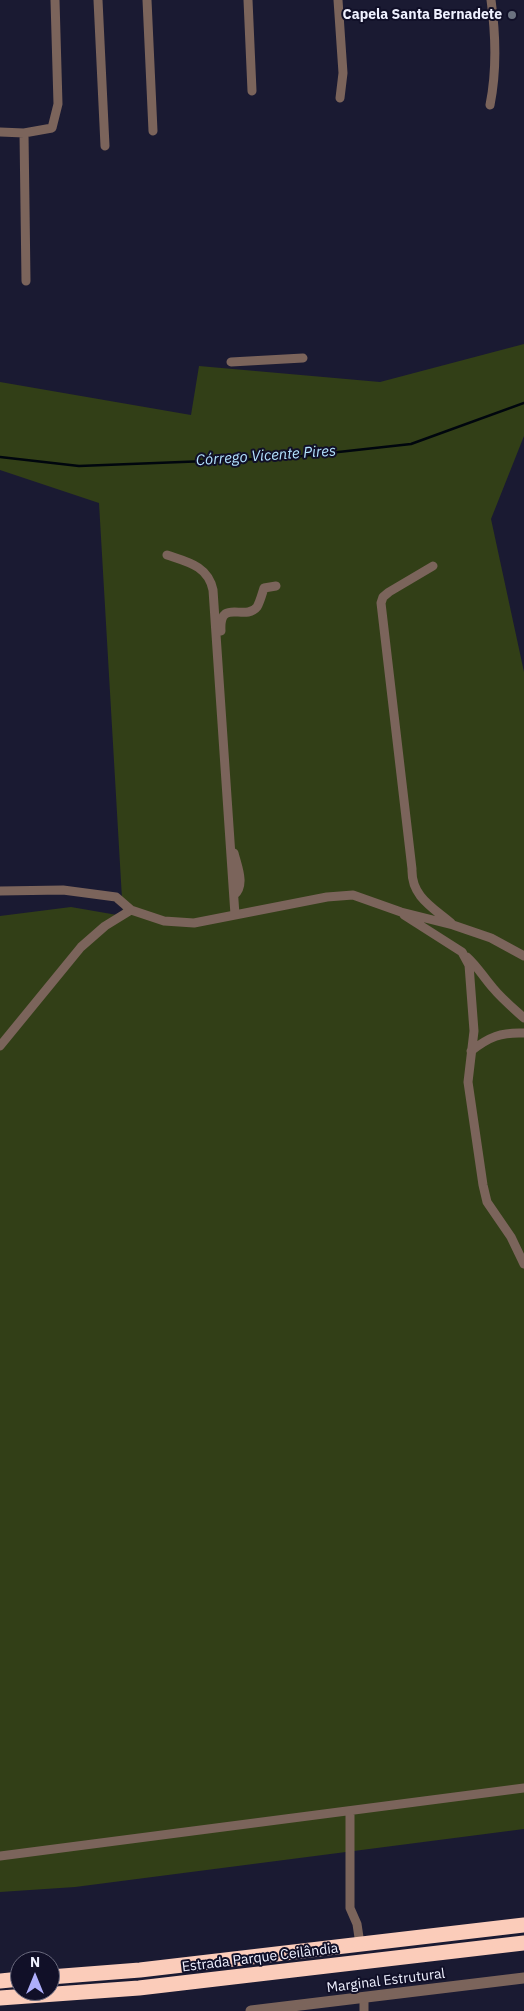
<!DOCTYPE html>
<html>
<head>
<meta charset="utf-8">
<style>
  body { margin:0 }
  #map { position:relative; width:524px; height:2011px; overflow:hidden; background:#1a1a32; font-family:"IBM Plex Sans",sans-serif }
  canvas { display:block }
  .north { position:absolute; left:10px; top:1951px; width:50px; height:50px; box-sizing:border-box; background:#111028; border:1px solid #6a6a7e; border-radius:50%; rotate:0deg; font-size:14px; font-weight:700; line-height:20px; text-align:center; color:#eff1ff }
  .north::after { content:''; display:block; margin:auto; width:18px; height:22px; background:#aeaefb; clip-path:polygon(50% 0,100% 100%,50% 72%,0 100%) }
</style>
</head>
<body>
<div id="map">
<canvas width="524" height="2011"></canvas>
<div class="north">N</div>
</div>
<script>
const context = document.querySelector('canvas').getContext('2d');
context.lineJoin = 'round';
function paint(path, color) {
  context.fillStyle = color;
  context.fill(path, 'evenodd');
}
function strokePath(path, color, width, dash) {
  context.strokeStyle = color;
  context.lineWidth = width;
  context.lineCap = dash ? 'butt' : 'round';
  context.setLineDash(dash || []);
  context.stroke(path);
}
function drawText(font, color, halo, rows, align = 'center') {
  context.font = font + ' "IBM Plex Sans",sans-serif';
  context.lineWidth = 4;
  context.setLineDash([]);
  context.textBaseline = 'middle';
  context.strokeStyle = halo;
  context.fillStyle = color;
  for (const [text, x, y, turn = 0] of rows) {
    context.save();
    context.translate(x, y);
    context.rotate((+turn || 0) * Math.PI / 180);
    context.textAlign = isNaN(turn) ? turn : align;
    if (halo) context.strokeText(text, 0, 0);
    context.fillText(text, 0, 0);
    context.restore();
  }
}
const green = new Path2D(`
  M 524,344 L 524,436 L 491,519 L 524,672 L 524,1829 L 75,1887 L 0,1892 L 0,916 L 71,907 L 123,916 L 99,503 L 0,470 L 0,382 L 191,415 L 199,366 L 380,382 Z`);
const stream = new Path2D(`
  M 0,457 L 79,466 L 284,458 L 411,444 L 524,403`);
const minor = new Path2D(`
  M 98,0 L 105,146
  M 147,0 L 153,131
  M 248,0 L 252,91
  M 338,0 L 343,73 L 340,98
  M 490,105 C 497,70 496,36 491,0
  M 0,132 L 24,133 L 52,128 L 58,104 L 55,0
  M 24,133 L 26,281
  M 231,362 L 303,358
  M 167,555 C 188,562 208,566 213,590 L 235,915
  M 433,566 L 389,592 L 383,597 L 381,603 L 412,869 C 411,896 432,907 451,923
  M 221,631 C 219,597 245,622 257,607 C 260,602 262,594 264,588 L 276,586
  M 0,891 L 63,890 L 116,897 L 131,910 L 164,921 L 194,923 L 327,897 L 353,895 L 401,912 L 453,925 L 491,938 L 524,956
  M 234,895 C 246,885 237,866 234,853
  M 404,915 L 462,952 L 469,965 L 474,1031 L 468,1082 L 483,1185 L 487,1202 L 511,1237 L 524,1264
  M 467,957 C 478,967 484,978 493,988 C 502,999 513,1008 524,1018
  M 0,1046 L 81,947 L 105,926 L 131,910
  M 471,1051 C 489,1037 501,1032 524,1033
  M 350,1811 L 350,1908 L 357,1924 L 360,1944
  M 0,1856 L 524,1788
  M 364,1999 L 364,2011`);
const tertiary = new Path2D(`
  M 251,2011 L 524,1978`);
const motorway = new Path2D(`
  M 50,1977 L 140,1970 L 524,1925
  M 0,1981 L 20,1979
  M 0,1998 L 139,1988 L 524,1943`);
const markers = [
  [512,15,5,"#6b7280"]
];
const poiNames = [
  ["Capela Santa Bernadete",502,15]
];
const streetNames = [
  ["Estrada Parque Ceilândia",260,1958,-7],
  ["Marginal Estrutural",386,1981,-7]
];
const waterNames = [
  ["Córrego Vicente Pires",266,456,-4]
];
paint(green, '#323f17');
strokePath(stream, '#00060e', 2.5);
strokePath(minor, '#7b645b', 9);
strokePath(tertiary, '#7b645b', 11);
strokePath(motorway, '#fbccba', 15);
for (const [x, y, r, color] of markers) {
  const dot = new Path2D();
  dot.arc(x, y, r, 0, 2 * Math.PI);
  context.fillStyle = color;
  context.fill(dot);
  strokePath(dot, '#111028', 2);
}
drawText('bold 14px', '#eff1ff', '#111028', poiNames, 'right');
drawText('14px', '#eff1ff', '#111028', streetNames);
drawText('italic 15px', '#b2e2fe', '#111028', waterNames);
</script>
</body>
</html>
